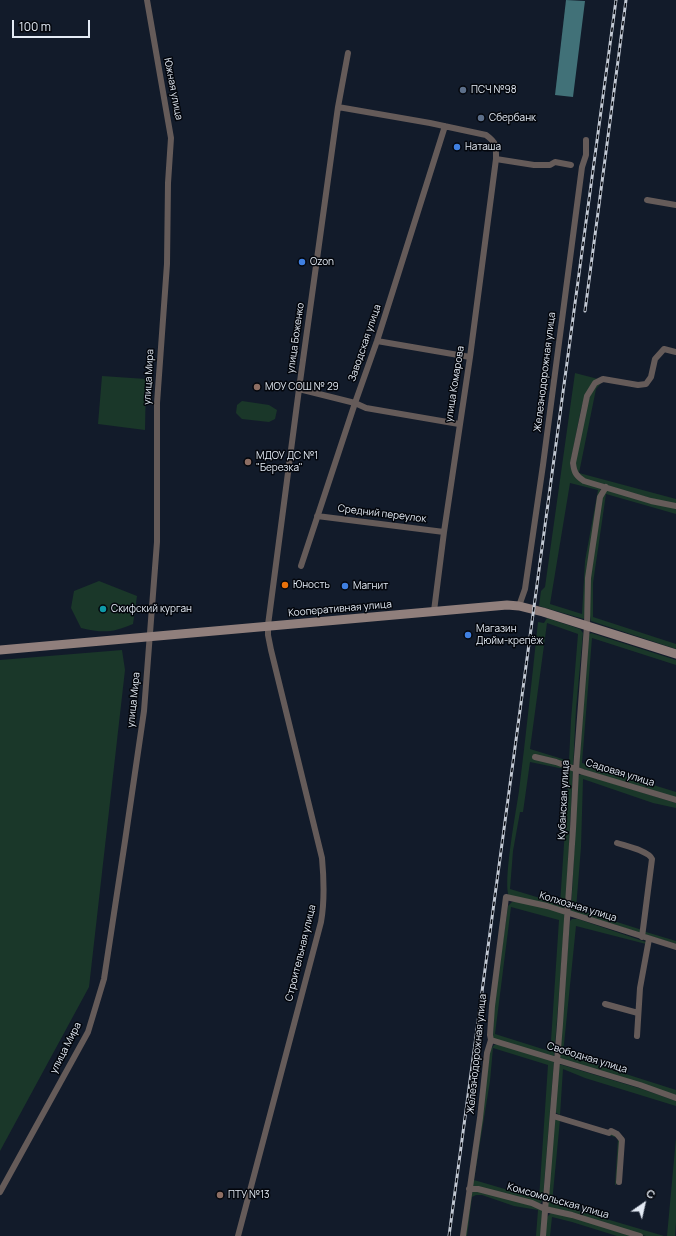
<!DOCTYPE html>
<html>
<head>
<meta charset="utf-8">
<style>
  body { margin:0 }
  #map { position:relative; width:676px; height:1236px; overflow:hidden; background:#121b2a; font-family:Manrope,sans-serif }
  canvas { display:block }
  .north { position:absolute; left:624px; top:1184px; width:40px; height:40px; -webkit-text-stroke:3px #03060c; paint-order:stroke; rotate:34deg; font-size:11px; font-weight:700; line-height:16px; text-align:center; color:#e4ebf5 }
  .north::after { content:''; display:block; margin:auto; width:14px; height:18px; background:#e4ebf5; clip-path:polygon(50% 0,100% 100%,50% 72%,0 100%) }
  .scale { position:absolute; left:12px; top:20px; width:78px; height:18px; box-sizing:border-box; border:2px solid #e4ebf5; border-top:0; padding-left:5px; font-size:12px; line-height:14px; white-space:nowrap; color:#e4ebf5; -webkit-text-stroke:3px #03060c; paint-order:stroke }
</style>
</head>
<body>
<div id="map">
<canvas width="676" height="1236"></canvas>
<div class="north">С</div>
<div class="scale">100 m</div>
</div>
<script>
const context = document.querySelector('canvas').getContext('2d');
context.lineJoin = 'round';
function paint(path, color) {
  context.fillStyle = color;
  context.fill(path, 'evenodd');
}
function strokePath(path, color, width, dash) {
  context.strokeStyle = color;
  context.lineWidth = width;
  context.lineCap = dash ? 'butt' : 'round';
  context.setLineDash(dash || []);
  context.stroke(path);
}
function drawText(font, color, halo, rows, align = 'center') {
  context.font = font + ' Manrope,sans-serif';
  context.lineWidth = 3;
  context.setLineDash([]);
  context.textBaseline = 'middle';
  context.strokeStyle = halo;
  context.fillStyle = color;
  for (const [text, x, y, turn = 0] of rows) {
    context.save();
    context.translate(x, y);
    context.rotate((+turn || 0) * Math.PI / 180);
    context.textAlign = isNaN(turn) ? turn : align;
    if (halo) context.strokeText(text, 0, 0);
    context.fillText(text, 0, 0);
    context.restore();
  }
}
const green = new Path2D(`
  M 575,373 L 598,379 L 586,394 L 581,409 L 570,465 C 575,483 585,482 600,488 L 601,490 L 584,619 L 539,606 L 541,591 L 545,587 ZM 570,483 L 598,490 L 585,561 L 582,614 L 550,604 Z
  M 102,376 L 146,379 L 145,430 L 98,424 Z
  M 602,382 L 596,389 L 579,473 L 676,499 L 676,505 L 588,481 L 577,473 L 575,460 L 585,407 L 595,386 Z
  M 242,401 L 269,405 L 277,410 L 275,419 L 269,422 L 242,419 L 236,413 L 237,405 Z
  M 610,490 L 676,508 L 676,514 L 606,494 L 593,583 L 593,617 L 676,644 L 676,649 L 591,621 L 590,616 L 589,587 L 602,497 L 606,491 Z
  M 99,581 L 137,596 L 133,624 C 112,633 103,633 81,628 L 71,608 L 74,591 Z
  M 547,618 L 580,629 L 583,633 L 576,709 L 566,907 L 564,909 L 509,896 C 503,881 516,812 519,791 C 526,735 532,678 538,622 L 544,623 ZM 547,623 L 578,634 L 571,720 L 569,761 L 530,749 ZM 530,762 L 569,770 L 560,904 L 510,889 L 513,851 L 520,812 L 523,812 Z
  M 591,633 L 676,660 L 676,665 L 592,638 L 582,763 L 676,792 L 676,799 L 582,769 L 579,767 L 588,635 Z
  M 122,650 L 125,670 L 89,987 L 0,1151 L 0,660 Z
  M 582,774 L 676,803 L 676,808 L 653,803 L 583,779 L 581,847 L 576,909 L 639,929 L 646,932 L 676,941 L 676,944 L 571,911 L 578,778 L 579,775 Z
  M 518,901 L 563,913 L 565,915 L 554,1058 L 493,1039 L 494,1004 L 508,906 L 512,902 ZM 511,907 L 559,920 L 551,1041 L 549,1051 L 495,1034 Z
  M 572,919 L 578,919 L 646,942 L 646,944 L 576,926 L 563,1054 L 676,1090 L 676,1096 L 559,1059 L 570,921 Z
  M 498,1044 L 554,1061 L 543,1198 L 541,1203 L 536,1203 L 472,1186 L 489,1052 L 494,1045 ZM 493,1048 L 548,1065 L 539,1199 L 474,1180 L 490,1081 Z
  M 559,1064 L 642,1089 L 676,1101 L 676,1106 L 585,1078 L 563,1069 L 560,1115 L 555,1112 Z
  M 554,1118 L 616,1135 L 619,1138 L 621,1142 L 616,1185 L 615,1185 L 618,1138 L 560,1120 L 552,1203 L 664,1236 L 646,1236 L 566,1211 L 547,1207 Z
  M 676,1138 L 676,1222 L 675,1236 L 667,1236 Z
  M 474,1191 L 482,1192 L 541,1208 L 543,1213 L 541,1236 L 536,1236 L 538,1210 L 514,1206 L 482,1195 L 476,1195 L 472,1197 L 467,1236 L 464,1236 L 471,1193 Z
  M 551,1213 L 561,1214 L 633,1236 L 617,1236 L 572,1222 L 552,1217 L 550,1236 L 545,1236 L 547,1217 Z`);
const water = new Path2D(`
  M 566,0 L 585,1 L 573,97 L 555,95 Z`);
const street = new Path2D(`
  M 338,107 L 430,123 L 486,135 C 497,143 496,146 496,159 L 470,357 L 444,532 L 434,611
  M 496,159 L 534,165 L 550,165 L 555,162 L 571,165
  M 647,200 L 676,205
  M 377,341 L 470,357
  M 676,352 L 664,349 L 655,359 L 651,377 L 646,384 L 638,385 L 603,379 L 595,383 L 587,396 L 573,463 C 574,472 576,476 584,481 L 651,501 L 676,506
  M 299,389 L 355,403 L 366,408 L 459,424
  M 317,516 L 444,532
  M 301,566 L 355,403 L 377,341 L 445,126
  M 519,606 L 525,589 L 543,465 L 582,167 L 586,155 L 586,140
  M 535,757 L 556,762 L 583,772 L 676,800
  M 617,843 C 626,846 649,851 652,859 L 642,937
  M 605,1004 L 638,1013
  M 637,1036 L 640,988 L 649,939
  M 491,1040 L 640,1085 L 676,1098
  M 553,1116 L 609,1133 L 611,1131 L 617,1134 L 622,1140 L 619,1182
  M 469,1189 L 478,1189 L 532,1203 L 545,1209 L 572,1215 L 640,1236
  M 0,1192 L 88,1032 L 104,979 L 125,841 L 144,711 L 157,542 L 157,403 L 167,264 L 168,183 L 171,138 L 147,0
  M 238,1236 L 321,922 C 325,900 324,880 322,858 L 271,650 L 268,635 L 268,625 L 299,389 L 338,107 L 348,53
  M 463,1236 L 480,1118 L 487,1053 L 491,1040 L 490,1035 L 492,1006 L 506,897 L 547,906 L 676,947
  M 543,1236 L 560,1024 L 573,829 L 576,770 L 587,626 L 588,578 L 600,497 L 606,487`);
const secondary = new Path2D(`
  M 0,650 L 507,605 L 519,606 L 543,612 L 676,654`);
const rail = new Path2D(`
  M 585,311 L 626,0
  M 449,1236 L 616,0`);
const markers = [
  [463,90,4,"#5c6f8a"],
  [481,118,4,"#5c6f8a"],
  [457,147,4,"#3f7fe0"],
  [302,262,4,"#3f7fe0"],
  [257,387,4,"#8d6e63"],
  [248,462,4,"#8d6e63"],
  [285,585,4,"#e8710a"],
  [345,586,4,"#3f7fe0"],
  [103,609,4,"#0f9aa8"],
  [468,635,4,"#3f7fe0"],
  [220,1195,4,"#8d6e63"]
];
const streetNames = [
  ["Южная улица",173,89,79],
  ["улица Боженко",296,338,-82],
  ["Заводская улица",365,343,-71],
  ["Железнодорожная улица",545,372,-83],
  ["улица Мира",149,377,-87],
  ["улица Комарова",455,384,-81],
  ["Средний переулок",382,514,7],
  ["Кооперативная улица",340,609,-5],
  ["улица Мира",134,700,-84],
  ["Садовая улица",620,773,17],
  ["Кубанская улица",564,800,-87],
  ["Колхозная улица",578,907,17],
  ["Строительная улица",301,953,-76],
  ["улица Мира",66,1048,-63],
  ["Железнодорожная улица",477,1054,-84],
  ["Свободная улица",587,1058,17],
  ["Комсомольская улица",558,1201,16]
];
const poiNames = [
  ["ПСЧ №98",471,90],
  ["Сбербанк",489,118],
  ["Наташа",465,147],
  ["Ozon",310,262],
  ["МОУ СОШ № 29",265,387],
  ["МДОУ ДС №1",256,456],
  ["\"Березка\"",256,468],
  ["Юность",293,585],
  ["Магнит",353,586],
  ["Скифский курган",111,609],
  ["Магазин",476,629],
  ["Дюйм-крепёж",476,641],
  ["ПТУ №13",228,1195]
];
paint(green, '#1a3729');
paint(water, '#417178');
strokePath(street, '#655b59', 6);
strokePath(secondary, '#907f7c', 9);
strokePath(rail, '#c1c8d3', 3);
strokePath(rail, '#03060c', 1.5, [4.5]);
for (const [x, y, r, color] of markers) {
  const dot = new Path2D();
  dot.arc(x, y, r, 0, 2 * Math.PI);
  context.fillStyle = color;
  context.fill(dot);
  strokePath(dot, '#03060c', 1.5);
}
drawText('10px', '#e4ebf5', '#03060c', streetNames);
drawText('10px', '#e4ebf5', '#03060c', poiNames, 'left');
</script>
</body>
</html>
